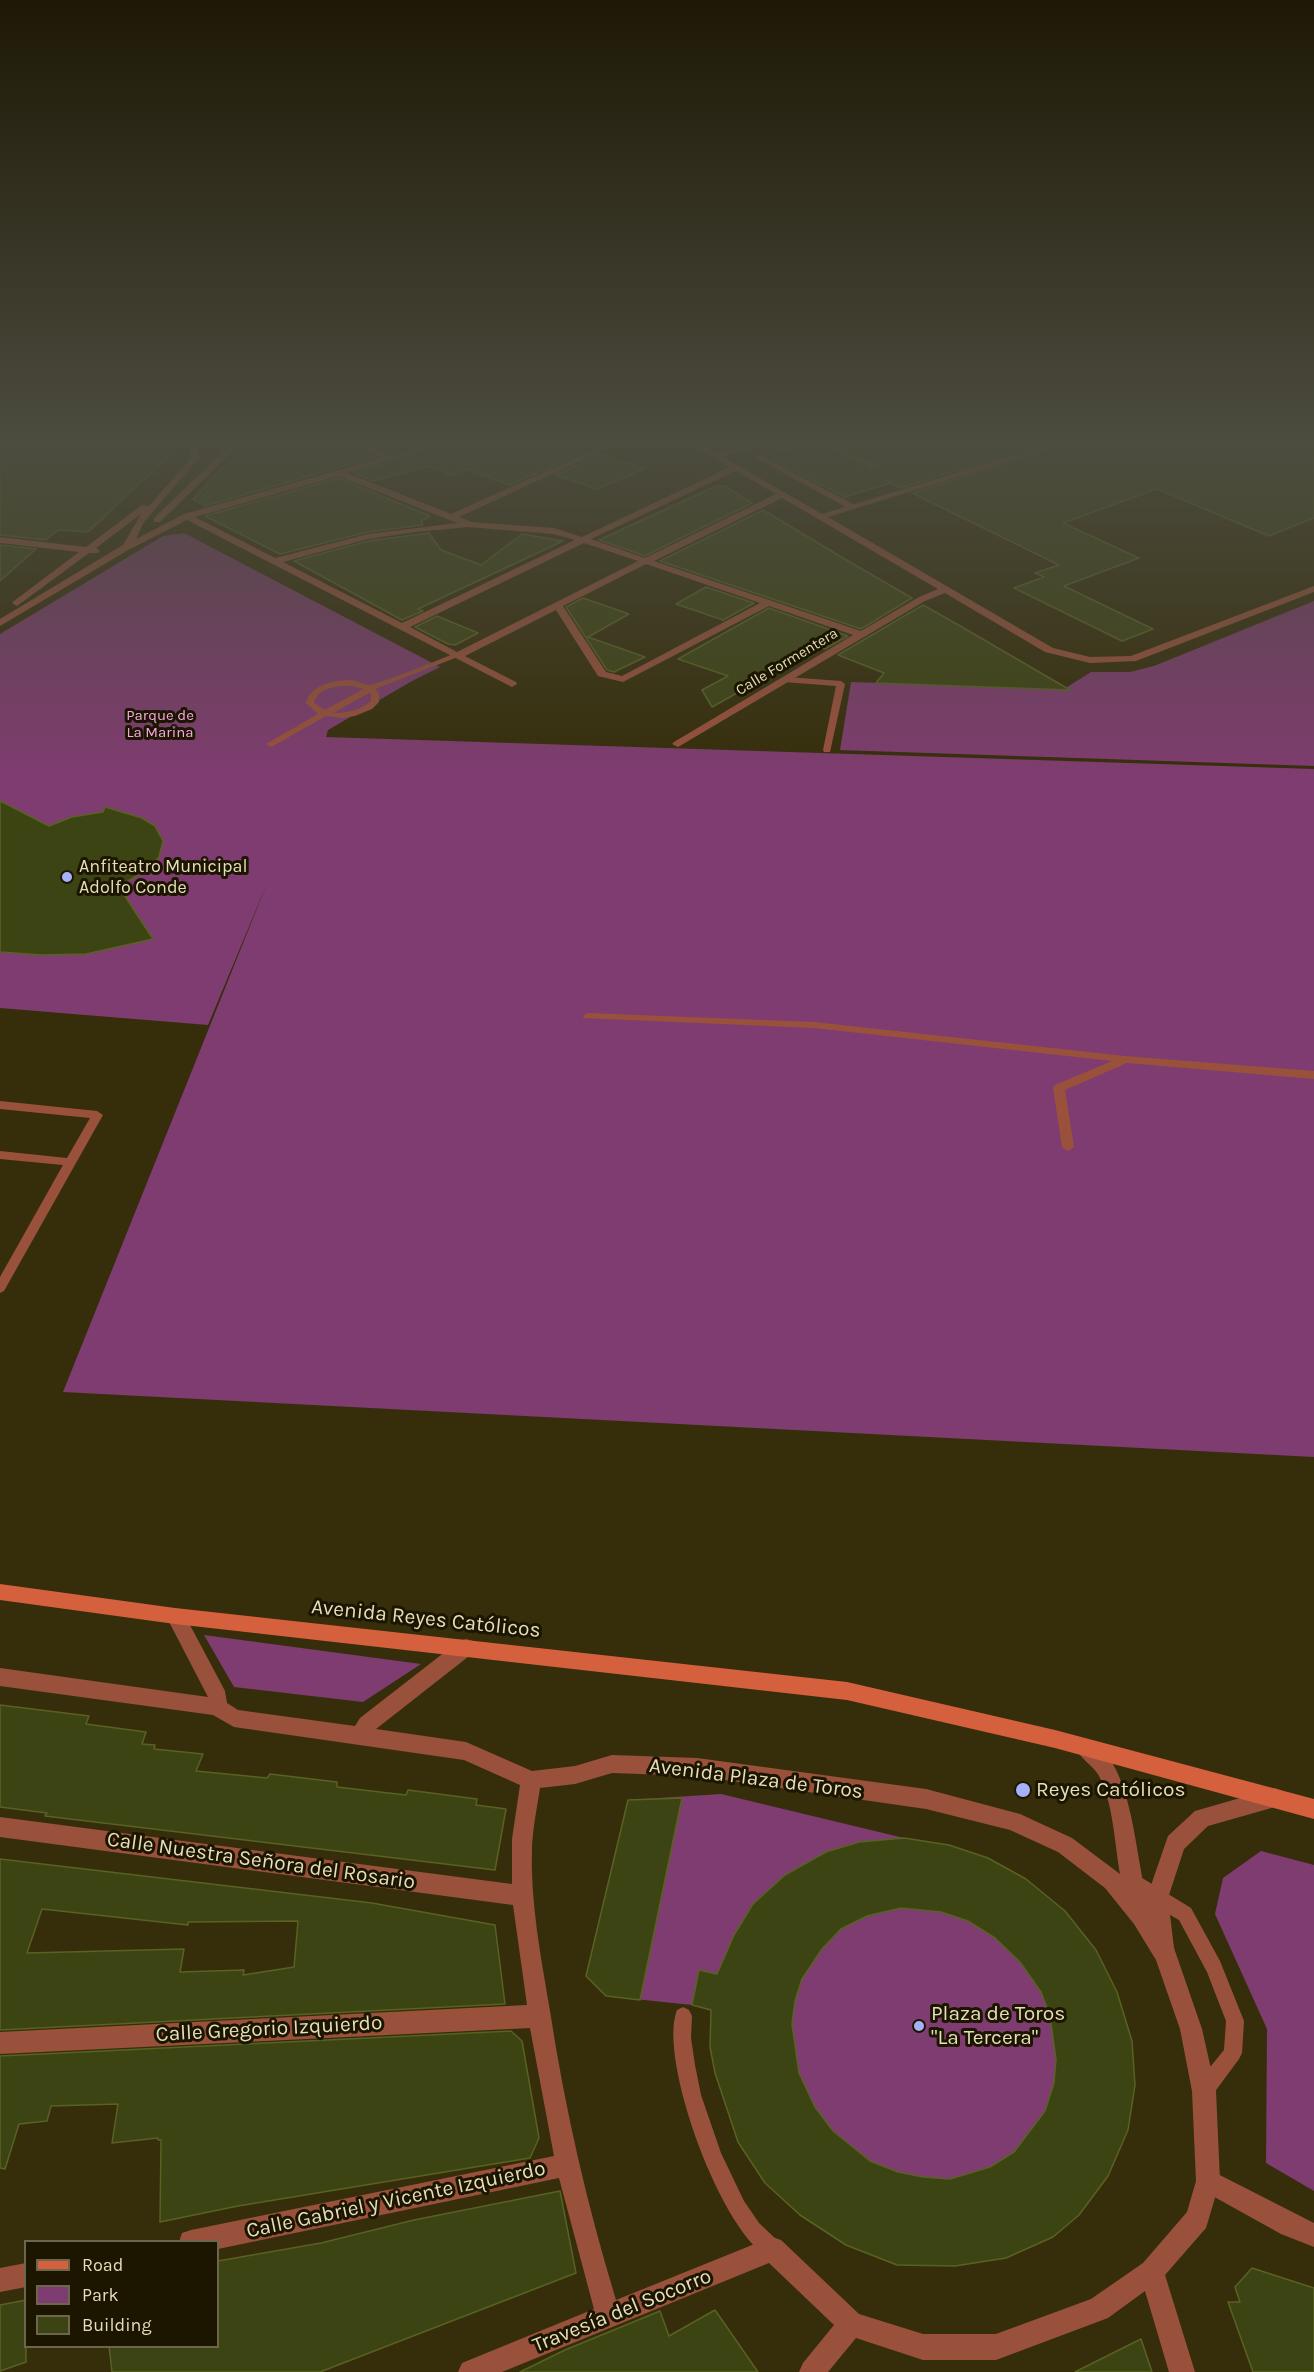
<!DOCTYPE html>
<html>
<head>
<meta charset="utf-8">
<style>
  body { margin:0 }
  #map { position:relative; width:1314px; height:2372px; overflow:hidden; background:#362e0b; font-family:Karla,sans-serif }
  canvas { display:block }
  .legend { position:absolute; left:24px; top:2240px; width:195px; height:108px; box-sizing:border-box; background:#1c1600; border:2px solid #6c664c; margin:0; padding:8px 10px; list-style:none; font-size:18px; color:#e5debd }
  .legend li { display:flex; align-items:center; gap:12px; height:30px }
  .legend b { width:30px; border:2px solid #6c664c }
</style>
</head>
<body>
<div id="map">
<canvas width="1314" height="2372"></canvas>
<ul class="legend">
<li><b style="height:8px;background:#d5603e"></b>Road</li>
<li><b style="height:16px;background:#7f3c70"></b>Park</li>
<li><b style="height:16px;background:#3d4413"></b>Building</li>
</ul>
</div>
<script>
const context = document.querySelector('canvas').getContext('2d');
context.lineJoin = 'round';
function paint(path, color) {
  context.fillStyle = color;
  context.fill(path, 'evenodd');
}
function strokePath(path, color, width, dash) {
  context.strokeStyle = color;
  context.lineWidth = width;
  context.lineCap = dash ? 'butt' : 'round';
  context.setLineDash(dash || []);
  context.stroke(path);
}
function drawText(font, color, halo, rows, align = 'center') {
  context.font = font + ' Karla,sans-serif';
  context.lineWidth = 6;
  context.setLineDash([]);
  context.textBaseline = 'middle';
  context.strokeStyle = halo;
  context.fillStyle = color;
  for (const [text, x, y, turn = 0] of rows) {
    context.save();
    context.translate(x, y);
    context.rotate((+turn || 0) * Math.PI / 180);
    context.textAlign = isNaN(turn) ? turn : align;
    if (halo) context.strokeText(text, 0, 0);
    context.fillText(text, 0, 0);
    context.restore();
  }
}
const green = new Path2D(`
  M 184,533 L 440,667 L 412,681 L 328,730 L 326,737 L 1314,769 L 1314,1457 L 63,1392 L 268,881 L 208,1025 L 0,1008 L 0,634 L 163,536 Z
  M 1314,601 L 1314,766 L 840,750 L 851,682 L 1064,689 L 1091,672 L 1130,672 L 1154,666 Z
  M 204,1635 L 421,1664 L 363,1702 L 234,1687 Z
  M 721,1794 L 904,1838 L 949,1845 L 988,1858 L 1026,1879 L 1065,1911 L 1096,1950 L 1108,2176 L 1079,2215 L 1053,2237 L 1006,2258 L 955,2266 L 897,2265 L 710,2047 L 711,2010 L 692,2005 L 606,1996 L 586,1976 L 628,1800 Z
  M 1261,1851 L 1314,1865 L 1314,2191 L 1266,2163 L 1267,2029 L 1215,1914 L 1223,1878 Z`);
const building = new Path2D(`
  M 0,446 L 115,446 L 174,451 L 88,532 L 58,530 L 46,540 L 0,535 Z
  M 245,446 L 262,446 L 266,449 L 280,446 L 359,446 L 375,457 L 205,506 L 193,499 Z
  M 439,446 L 578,446 L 588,450 L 510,485 L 466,469 L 451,475 L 428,466 L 373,481 L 354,473 Z
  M 827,446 L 872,470 L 879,466 L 842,446 L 1037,446 L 900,488 L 891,483 L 845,497 L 774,460 Z
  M 1059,446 L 1314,446 L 1314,518 L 1269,536 L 1157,489 L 1063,523 L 1139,558 L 1064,586 L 1153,629 L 1122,641 L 1014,588 L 1044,577 L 1035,573 L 1059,565 L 912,493 Z
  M 601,454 L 644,469 L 597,489 L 555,475 Z
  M 338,478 L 430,516 L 421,521 L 423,525 L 368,532 L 280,554 L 205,516 Z
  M 716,486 L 725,486 L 752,503 L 645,556 L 599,540 Z
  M 763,510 L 843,558 L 912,598 L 861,629 L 660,561 Z
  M 429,533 L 441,550 L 481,565 L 522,534 L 563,541 L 418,609 L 423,611 L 402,620 L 294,561 L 368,541 Z
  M 0,545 L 36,549 L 0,581 Z
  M 706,587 L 754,603 L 723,620 L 676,604 Z
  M 583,598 L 629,614 L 588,637 L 645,657 L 614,672 L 607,670 L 566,607 Z
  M 923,605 L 962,627 L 1070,690 L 876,683 L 884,673 L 838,655 Z
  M 769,608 L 848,636 L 825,649 L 819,647 L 712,707 L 702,690 L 728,676 L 678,659 Z
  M 437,616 L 478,633 L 455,645 L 448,644 L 415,627 Z
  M 0,801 L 49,826 L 72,817 L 103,812 L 105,807 L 142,818 L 155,826 L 163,841 L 159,857 L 150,867 L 119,887 L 153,939 L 86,954 L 41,955 L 0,952 Z
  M 0,1705 L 89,1716 L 86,1724 L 146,1732 L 142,1744 L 155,1745 L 154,1749 L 203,1754 L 196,1771 L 267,1778 L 270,1774 L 337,1782 L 337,1787 L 406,1795 L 408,1790 L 477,1799 L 476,1805 L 506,1809 L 495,1870 L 45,1816 L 47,1813 L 0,1807 Z
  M 682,1798 L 640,2000 L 606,1996 L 586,1976 L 628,1800 Z
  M 904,1838 L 949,1845 L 988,1858 L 1026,1879 L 1065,1911 L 1096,1950 L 1117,1992 L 1132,2041 L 1135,2085 L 1128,2130 L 1108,2176 L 1079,2215 L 1053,2237 L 1006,2258 L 955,2266 L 897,2265 L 846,2245 L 800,2215 L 765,2183 L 738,2142 L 715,2073 L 710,2047 L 711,2010 L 692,2005 L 699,1970 L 717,1974 L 734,1935 L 753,1904 L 785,1875 L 826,1852 L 859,1842 ZM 901,1908 L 941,1912 L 968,1921 L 995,1938 L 1020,1962 L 1041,1992 L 1050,2016 L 1056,2059 L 1054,2083 L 1045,2111 L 1014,2152 L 990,2167 L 950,2179 L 923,2177 L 898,2172 L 870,2161 L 833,2131 L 815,2107 L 799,2073 L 792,2024 L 795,2001 L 802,1979 L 822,1949 L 841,1929 L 867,1916 Z
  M 0,1859 L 372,1903 L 495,1925 L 505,2004 L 0,2030 ZM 42,1909 L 188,1925 L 188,1922 L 298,1921 L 294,1967 L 243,1975 L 244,1970 L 180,1972 L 184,1949 L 27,1953 Z
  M 511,2031 L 522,2041 L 539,2138 L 530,2158 L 238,2206 L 160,2222 L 161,2140 L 158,2140 L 158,2138 L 112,2143 L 118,2104 L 51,2106 L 47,2121 L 19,2124 L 5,2169 L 0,2168 L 0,2056 Z
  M 560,2191 L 576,2273 L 320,2372 L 112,2372 L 109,2346 L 218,2346 L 218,2261 L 321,2243 L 414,2220 Z
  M 1252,2268 L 1314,2288 L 1314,2372 L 1253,2372 L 1228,2302 L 1240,2302 L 1235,2287 Z
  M 26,2300 L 26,2362 L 0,2371 L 0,2305 Z
  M 715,2310 L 758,2372 L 520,2372 L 565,2350 L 660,2311 L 669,2336 Z
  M 1141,2339 L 1152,2372 L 1075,2372 Z`);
const service = new Path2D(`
  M 790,446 L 800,446 L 764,457 L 855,505 L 855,509 L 849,509 L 755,457 Z
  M 829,446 L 837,446 L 877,467 L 872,468 Z
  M 456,653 L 463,655 L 375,689 L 379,693 L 379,702 L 372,709 L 355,716 L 342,718 L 326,716 L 273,746 L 270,747 L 266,744 L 318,714 L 306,703 C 311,684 334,680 352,680 C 358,681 364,685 369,685 C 375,686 445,657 456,653 ZM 352,686 L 363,689 L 325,710 L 314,703 C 319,686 338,686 352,686 ZM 369,693 L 371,694 L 371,701 C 359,711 347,713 333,713 Z
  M 787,677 L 841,681 L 845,684 L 830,752 L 824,752 L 823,750 L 836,686 L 784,682 L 784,678 Z
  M 588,1013 L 814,1022 L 1125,1056 L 1314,1071 L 1314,1079 L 1127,1063 L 1065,1090 L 1074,1147 L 1068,1151 L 1062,1147 L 1053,1088 L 1055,1085 L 1112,1061 L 814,1028 L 584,1018 L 583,1016 Z
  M 0,1101 L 97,1111 L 103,1115 L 4,1291 L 0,1293 L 0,1277 L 63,1165 L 0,1159 L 0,1151 L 67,1158 L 90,1118 L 0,1109 Z
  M 1134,1873 L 1191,1908 L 1220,1961 L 1244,2021 L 1242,2053 L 1239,2059 L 1211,2097 L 1204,2099 L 1197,2097 L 1195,2090 L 1197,2083 L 1224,2050 L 1226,2021 L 1207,1972 L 1179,1920 L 1151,1904 L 1128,1887 L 1126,1881 L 1128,1875 Z
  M 683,2007 L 689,2010 L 692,2016 L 691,2038 L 695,2065 L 701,2095 L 721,2153 L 744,2201 L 759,2223 L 779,2242 L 782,2249 L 779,2256 L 772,2259 C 723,2239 657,2058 677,2010 Z`);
const pedestrian = new Path2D(`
  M 229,446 L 238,446 L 160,522 L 154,522 L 154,518 Z
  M 1208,2169 L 1314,2223 L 1314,2247 L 1281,2234 L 1200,2189 L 1196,2181 L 1200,2173 Z`);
const minor = new Path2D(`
  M 190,446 L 198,446 L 199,458 L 144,522 L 136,539 L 184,514 L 381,458 L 361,446 L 371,446 L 389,456 L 424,446 L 437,446 L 347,473 L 451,514 L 602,446 L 613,446 L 459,517 L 472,522 L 554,528 L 582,537 L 730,467 L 695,446 L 705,446 L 717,453 L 743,446 L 756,446 L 723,457 L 822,514 L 1044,446 L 1057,446 L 828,517 L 1053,648 L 1090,657 L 1131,656 L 1314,586 L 1314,592 L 1136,661 L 1090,663 L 1045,652 L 945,593 L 925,601 L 678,747 L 672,744 L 674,742 L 853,635 L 769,606 L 623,682 L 598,676 L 556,610 L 465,656 L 516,682 L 517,684 L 512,687 L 187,520 L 130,549 L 0,626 L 0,619 L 123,545 L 141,514 L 96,548 L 100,551 L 98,553 L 89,553 L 17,606 L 12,603 L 14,601 L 79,552 L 0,543 L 0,537 L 86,547 L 142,505 L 149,506 L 191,458 ZM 736,471 L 776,494 L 645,558 L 591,539 ZM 338,476 L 457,523 L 368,534 L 275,558 L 195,517 ZM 782,498 L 938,589 L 919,597 L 861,631 L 654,561 ZM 468,527 L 553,534 L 575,540 L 402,623 L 283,562 L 368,539 L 416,532 ZM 584,543 L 638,561 L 457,652 L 410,627 ZM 646,564 L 760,603 L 622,676 L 606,672 L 563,606 Z
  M 175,1608 L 182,1610 L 225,1691 L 227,1703 L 238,1710 L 355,1726 L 360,1718 L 459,1641 L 466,1639 L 473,1641 L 476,1647 L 473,1653 L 376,1729 L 466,1742 L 532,1771 L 575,1766 L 612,1755 L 697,1758 L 926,1789 L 1020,1814 L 1072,1838 L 1120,1874 C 1115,1846 1113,1801 1099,1776 C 1093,1765 1080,1759 1075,1747 L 1078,1741 L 1085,1738 C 1133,1756 1134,1853 1147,1897 L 1168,1836 L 1195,1811 L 1275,1788 L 1282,1791 L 1285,1798 L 1282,1805 L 1208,1826 L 1184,1849 L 1168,1898 L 1174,1948 L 1202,2029 L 1216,2091 L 1220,2181 L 1206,2228 L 1165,2275 L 1195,2372 L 1169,2372 L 1145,2291 L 1108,2318 L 996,2360 L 923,2360 L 856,2338 L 828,2372 L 799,2372 L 803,2363 L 834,2325 L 769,2263 L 502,2372 L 458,2372 L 462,2363 L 594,2309 L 559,2178 L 218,2249 L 218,2242 L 179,2242 L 182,2233 L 191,2230 L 554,2156 L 530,2028 L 0,2054 L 0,2032 L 527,2005 L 513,1905 L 0,1837 L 0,1817 L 512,1884 L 512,1839 L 520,1785 L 464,1760 L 234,1727 L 213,1715 L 0,1686 L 0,1668 L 208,1697 L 166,1616 L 168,1610 ZM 612,1773 L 697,1776 L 926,1809 L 1010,1830 L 1058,1852 L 1105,1888 L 1134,1924 L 1156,1960 L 1180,2029 L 1192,2091 L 1196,2181 L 1187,2212 L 1143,2263 L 1091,2299 L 996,2334 L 923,2334 L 859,2314 L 781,2240 L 772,2237 L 616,2300 C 587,2205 565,2109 550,2011 C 541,1957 530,1902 532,1847 C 533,1827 537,1808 540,1788 L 575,1784 Z
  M 26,2263 L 26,2287 L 0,2292 L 0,2268 Z`);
const secondary = new Path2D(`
  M 0,1584 L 175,1608 L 847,1682 L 1055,1730 L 1314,1799 L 1314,1819 L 1055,1748 L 847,1700 L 175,1624 L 0,1600 Z`);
const markers = [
  [67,877,6,"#a6b1fc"],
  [1023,1790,8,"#a6b1fc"],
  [919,2026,6,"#a6b1fc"]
];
const farStreetnames = [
  ["Calle Formentera",787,662,-31]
];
const farParknames = [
  ["Parque de",160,716],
  ["La Marina",160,733]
];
const poiNames = [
  ["Anfiteatro Municipal",79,867],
  ["Adolfo Conde",79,888]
];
const nearStreetnames = [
  ["Avenida Reyes Católicos",426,1619,6],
  ["Avenida Plaza de Toros",756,1779,7],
  ["Calle Nuestra Señora del Rosario",261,1861,8],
  ["Calle Gregorio Izquierdo",269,2029,-3],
  ["Calle Gabriel y Vicente Izquierdo",396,2200,-12],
  ["Travesía del Socorro",622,2311,-22]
];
const nearPoinames = [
  ["Reyes Católicos",1036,1790],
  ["Plaza de Toros",931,2014],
  ["\"La Tercera\"",931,2038]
];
paint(green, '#7f3c70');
paint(building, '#3d4413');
strokePath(building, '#596222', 1.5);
paint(service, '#9a513c');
paint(pedestrian, '#9a513c');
paint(minor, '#9a513c');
paint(secondary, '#d5603e');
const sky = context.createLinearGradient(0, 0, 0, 778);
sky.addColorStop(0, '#1e1906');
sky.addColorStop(0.57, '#4c4c3f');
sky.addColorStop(1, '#4c4c3f00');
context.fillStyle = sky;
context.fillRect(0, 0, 1314, 778);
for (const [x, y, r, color] of markers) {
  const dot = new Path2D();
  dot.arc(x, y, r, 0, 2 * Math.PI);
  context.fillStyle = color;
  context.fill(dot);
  strokePath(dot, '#1c1600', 2);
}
drawText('15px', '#e5debd', '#1c1600', farStreetnames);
drawText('15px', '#f8a8e3', '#1c1600', farParknames);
drawText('18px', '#e5debd', '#1c1600', poiNames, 'left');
drawText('21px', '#e5debd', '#1c1600', nearStreetnames);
drawText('21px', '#e5debd', '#1c1600', nearPoinames, 'left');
</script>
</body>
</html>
